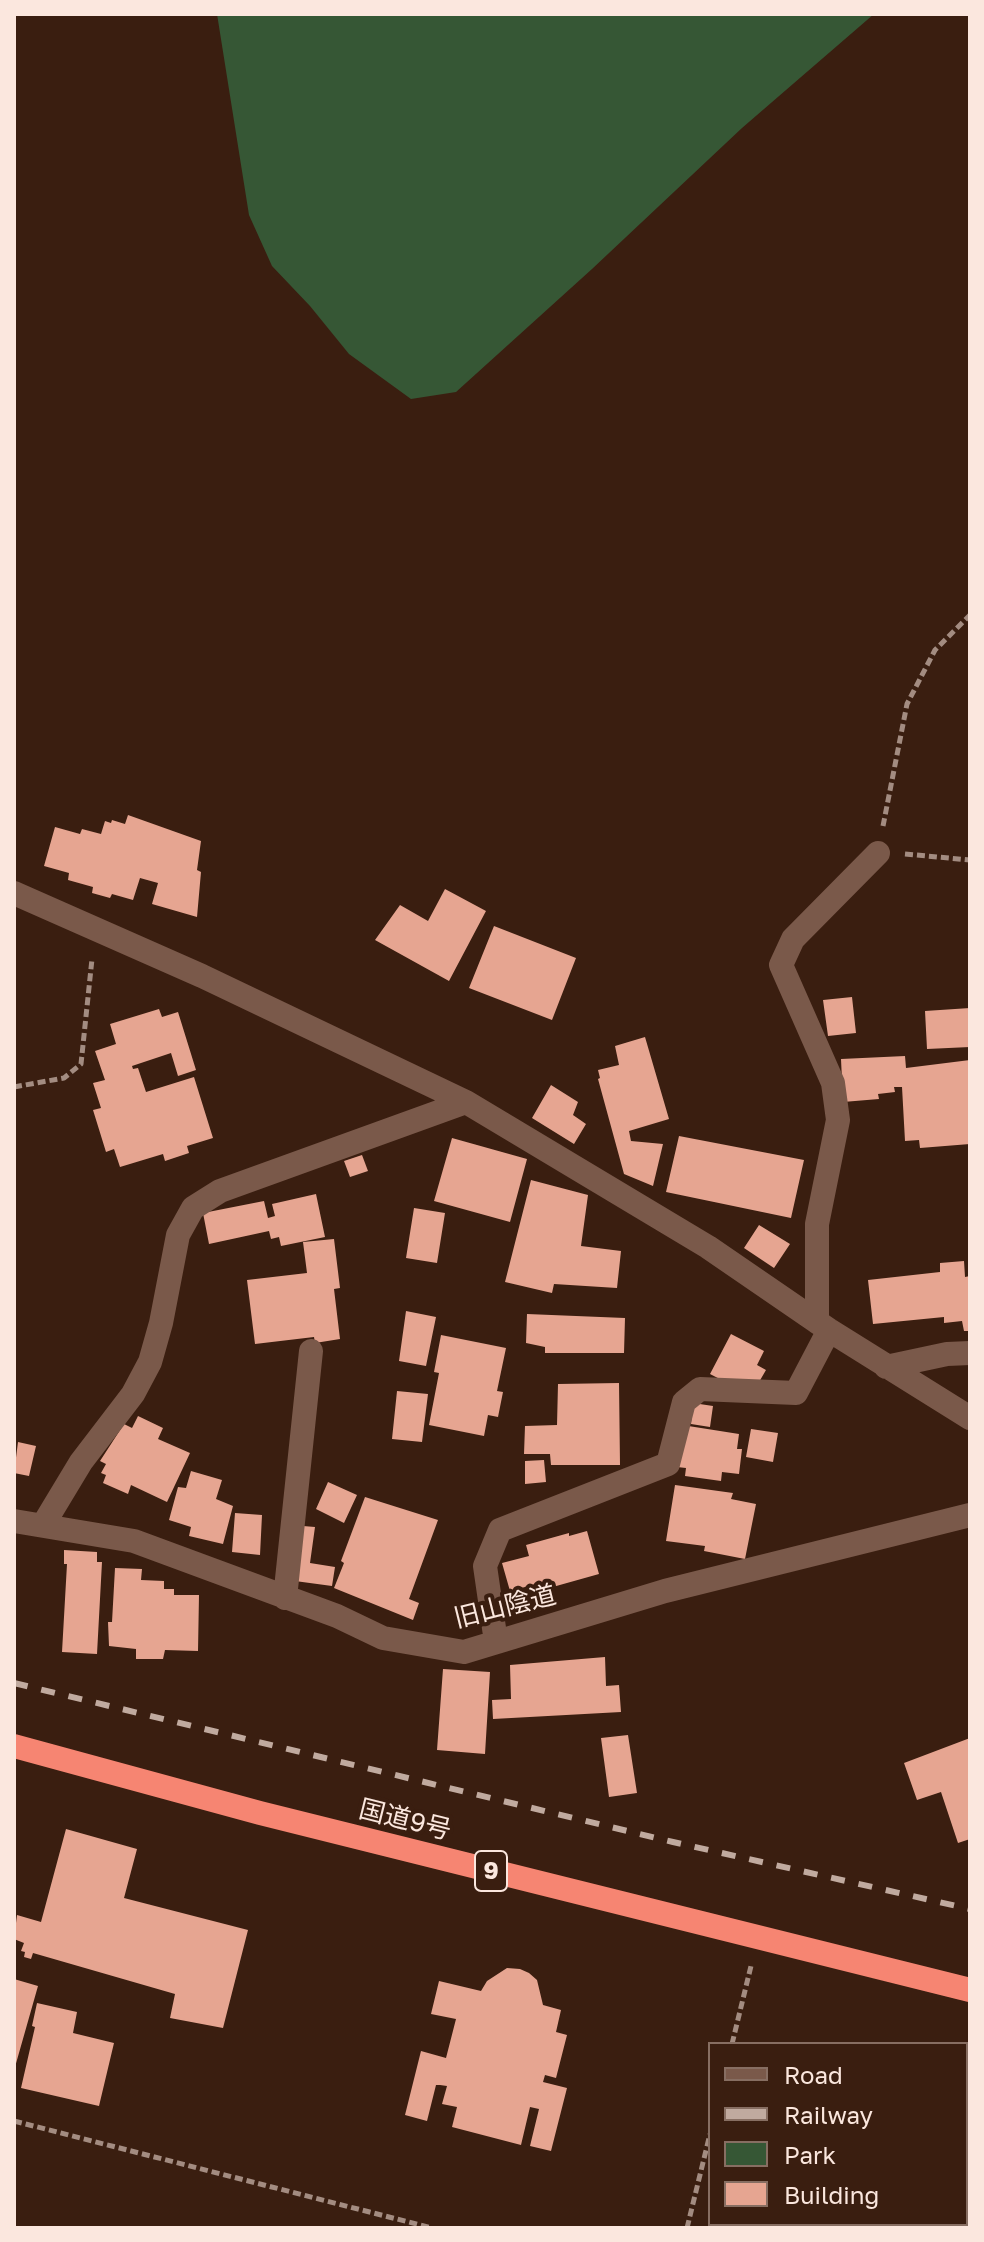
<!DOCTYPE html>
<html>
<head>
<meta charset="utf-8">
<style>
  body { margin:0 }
  #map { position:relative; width:984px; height:2242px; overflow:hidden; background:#3a1e10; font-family:"Golos Text",sans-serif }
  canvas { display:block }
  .frame { position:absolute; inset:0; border:16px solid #fbe7de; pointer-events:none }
  .legend { position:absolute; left:708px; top:2042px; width:260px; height:184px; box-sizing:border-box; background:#3a1e10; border:2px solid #876e62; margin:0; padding:10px 14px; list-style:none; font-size:24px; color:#fbe7de }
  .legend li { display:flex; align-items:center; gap:16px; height:40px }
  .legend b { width:40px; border:2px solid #876e62 }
</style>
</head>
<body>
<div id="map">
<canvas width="984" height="2242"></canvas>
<div class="frame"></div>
<ul class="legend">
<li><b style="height:10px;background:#7a594a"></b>Road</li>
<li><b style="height:10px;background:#c0aa9f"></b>Railway</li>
<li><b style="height:22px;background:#365735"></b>Park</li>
<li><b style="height:22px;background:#e6a591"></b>Building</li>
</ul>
</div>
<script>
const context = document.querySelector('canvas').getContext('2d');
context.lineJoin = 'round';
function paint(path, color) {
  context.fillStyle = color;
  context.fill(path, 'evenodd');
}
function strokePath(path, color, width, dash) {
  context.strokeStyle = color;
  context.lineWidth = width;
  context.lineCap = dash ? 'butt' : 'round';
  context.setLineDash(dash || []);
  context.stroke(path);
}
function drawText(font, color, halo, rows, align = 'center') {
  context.font = font + ' "Golos Text","Noto Sans JP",sans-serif';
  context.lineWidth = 8;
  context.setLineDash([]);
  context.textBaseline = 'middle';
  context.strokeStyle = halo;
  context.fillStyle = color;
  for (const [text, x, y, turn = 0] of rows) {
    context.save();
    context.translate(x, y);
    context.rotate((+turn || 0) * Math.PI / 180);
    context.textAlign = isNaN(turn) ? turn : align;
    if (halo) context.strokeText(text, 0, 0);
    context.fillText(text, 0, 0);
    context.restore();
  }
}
const green = new Path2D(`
  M 217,14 L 874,14 L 742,128 L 592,269 L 456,392 L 411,399 L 349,354 L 310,306 L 272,266 L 249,215 Z`);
const building = new Path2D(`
  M 128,815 L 201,841 L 197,870 L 201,872 L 197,917 L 152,904 L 158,883 L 140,878 L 133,900 L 112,894 L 110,898 L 92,893 L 93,887 L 68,880 L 69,873 L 44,866 L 55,827 L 80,834 L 82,829 L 101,834 L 105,821 L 111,823 L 112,820 L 125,824 Z
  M 445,889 L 486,911 L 449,981 L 375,940 L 400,905 L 428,921 Z
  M 494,926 L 576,958 L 552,1020 L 469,988 Z
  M 852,997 L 856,1033 L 828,1036 L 823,1000 Z
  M 970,1008 L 970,1047 L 927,1049 L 925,1011 Z
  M 159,1009 L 162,1017 L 178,1012 L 196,1070 L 178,1076 L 171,1053 L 132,1066 L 133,1069 L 138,1068 L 146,1092 L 194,1077 L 213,1138 L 187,1146 L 189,1153 L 165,1161 L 163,1154 L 120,1167 L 114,1149 L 106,1152 L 93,1110 L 101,1108 L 93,1083 L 105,1080 L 95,1051 L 116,1044 L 110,1024 Z
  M 645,1037 L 669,1119 L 629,1131 L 631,1141 L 663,1144 L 653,1186 L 624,1174 L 598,1079 L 600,1078 L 598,1070 L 619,1065 L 615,1046 Z
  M 905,1056 L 906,1068 L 970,1060 L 970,1144 L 920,1148 L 919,1140 L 905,1141 L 902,1087 L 894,1087 L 895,1092 L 878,1094 L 879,1099 L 843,1102 L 841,1059 Z
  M 551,1085 L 578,1102 L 573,1115 L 586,1124 L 574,1144 L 532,1118 Z
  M 679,1136 L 804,1160 L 791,1218 L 666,1192 Z
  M 452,1138 L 527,1159 L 510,1222 L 434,1201 Z
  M 362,1155 L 368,1171 L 350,1177 L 344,1161 Z
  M 531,1180 L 588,1195 L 581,1246 L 621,1251 L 617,1288 L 554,1284 L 552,1293 L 505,1282 Z
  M 316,1194 L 325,1237 L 281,1246 L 279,1237 L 271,1239 L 269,1231 L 209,1244 L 203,1213 L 264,1201 L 268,1218 L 275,1216 L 272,1204 Z
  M 414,1208 L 445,1213 L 437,1263 L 406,1258 Z
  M 759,1225 L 790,1244 L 774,1268 L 744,1248 Z
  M 334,1239 L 340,1288 L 334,1289 L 340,1339 L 315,1343 L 314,1337 L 255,1344 L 247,1280 L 307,1273 L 303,1242 Z
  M 964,1261 L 965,1277 L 970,1276 L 970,1331 L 964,1331 L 962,1321 L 944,1323 L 944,1317 L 873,1324 L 868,1280 L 940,1272 L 940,1263 Z
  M 406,1311 L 436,1317 L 426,1366 L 399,1361 Z
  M 527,1314 L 625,1318 L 624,1353 L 545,1353 L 545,1347 L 526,1343 Z
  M 731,1334 L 764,1351 L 757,1365 L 766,1370 L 755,1389 L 739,1389 L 710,1374 Z
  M 441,1335 L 506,1348 L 497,1391 L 503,1392 L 498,1417 L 488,1415 L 484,1436 L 429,1425 L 439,1373 L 434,1372 Z
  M 619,1383 L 620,1465 L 551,1465 L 550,1454 L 524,1454 L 525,1426 L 557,1425 L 558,1384 Z
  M 397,1391 L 428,1394 L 422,1442 L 392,1439 Z
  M 693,1403 L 713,1406 L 710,1427 L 691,1424 Z
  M 138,1416 L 163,1428 L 158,1439 L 190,1453 L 167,1502 L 131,1485 L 128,1494 L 103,1483 L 106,1475 L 101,1473 L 106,1464 L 100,1461 L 124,1424 L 132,1428 Z
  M 682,1425 L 739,1434 L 737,1449 L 742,1449 L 739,1474 L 722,1472 L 721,1481 L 685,1476 L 686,1468 L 677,1467 Z
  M 751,1429 L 778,1433 L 773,1462 L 746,1457 Z
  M 18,1442 L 36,1446 L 29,1476 L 14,1473 Z
  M 544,1460 L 546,1482 L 525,1484 L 525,1461 Z
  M 191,1471 L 222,1480 L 216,1499 L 233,1506 L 223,1544 L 189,1536 L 191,1527 L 169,1520 L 178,1487 L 186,1488 Z
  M 328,1482 L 357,1495 L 344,1523 L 316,1509 Z
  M 675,1485 L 733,1493 L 731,1499 L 756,1504 L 745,1559 L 704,1551 L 705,1546 L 666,1541 Z
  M 365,1497 L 438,1520 L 409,1599 L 419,1603 L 413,1620 L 334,1588 L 344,1563 L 341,1561 Z
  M 235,1513 L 262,1515 L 260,1555 L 232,1552 Z
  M 303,1526 L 315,1527 L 310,1563 L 335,1567 L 332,1586 L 295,1581 Z
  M 587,1531 L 599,1574 L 542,1590 L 540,1583 L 510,1591 L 502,1563 L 529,1556 L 526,1545 L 569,1533 L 569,1536 Z
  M 64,1550 L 97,1552 L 97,1562 L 102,1562 L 97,1654 L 62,1652 L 67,1564 L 64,1564 Z
  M 115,1568 L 142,1569 L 141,1580 L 164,1581 L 164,1589 L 174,1589 L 174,1595 L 199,1595 L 198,1651 L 165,1650 L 163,1659 L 136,1659 L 136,1649 L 109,1646 L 108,1622 L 112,1622 Z
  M 605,1657 L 606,1686 L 619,1685 L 621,1712 L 493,1719 L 492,1700 L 511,1699 L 510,1665 Z
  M 443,1669 L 490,1672 L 485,1754 L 437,1750 Z
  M 628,1735 L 637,1793 L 609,1797 L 601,1738 Z
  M 970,1738 L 970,1839 L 958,1843 L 941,1792 L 917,1800 L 904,1763 Z
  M 66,1829 L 137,1849 L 124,1898 L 248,1930 L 223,2028 L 170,2018 L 175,1994 L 33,1953 L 31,1959 L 24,1957 L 25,1952 L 21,1951 L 24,1943 L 14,1939 L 17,1915 L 41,1922 Z
  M 507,1968 L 520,1969 L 529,1973 L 537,1980 L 543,2005 L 561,2010 L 556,2032 L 567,2035 L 556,2078 L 545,2075 L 543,2082 L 567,2088 L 551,2151 L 530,2146 L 539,2109 L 530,2107 L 521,2145 L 452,2127 L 457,2107 L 442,2104 L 447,2086 L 440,2085 L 436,2085 L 427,2121 L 405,2115 L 421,2051 L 446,2058 L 456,2019 L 431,2014 L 439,1981 L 481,1991 L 487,1981 Z
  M 14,1979 L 38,1986 L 15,2067 L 14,2067 Z
  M 37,2003 L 77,2012 L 73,2033 L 114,2043 L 99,2106 L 21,2088 L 35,2027 L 32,2026 Z
  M 729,2224 L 786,2224 L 798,2227 L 728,2228 Z`);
const path = new Path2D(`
  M 883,826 L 907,704 L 935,650 L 970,615
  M 905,854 L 970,860
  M 14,1087 L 64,1078 L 81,1064 L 92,959
  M 732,2044 L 751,1966
  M 14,2121 L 432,2228
  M 687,2228 L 710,2134`);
const street = new Path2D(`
  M 14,893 L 202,976 L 466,1102 L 708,1247 L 829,1330 L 970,1418
  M 817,1322 L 817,1224 L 838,1120 L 833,1083 L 781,965 L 793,939 L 878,853
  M 886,1367 L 947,1354 L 970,1353
  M 14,1521 L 134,1541 L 337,1616 L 383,1638 L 464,1652 L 665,1591 L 970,1515
  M 43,1525 L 81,1462 L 133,1394 L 150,1362 L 161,1323 L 178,1235 L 193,1208 L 220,1191 L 466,1102
  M 285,1598 L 311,1351
  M 496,1642 L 485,1566 L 500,1530 L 668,1464 L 684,1402 L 700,1389 L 796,1393 L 829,1330`);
const highway = new Path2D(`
  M 14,1746 L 260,1813 L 970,1990`);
const rail = new Path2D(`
  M 14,1683 L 673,1842 L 970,1909`);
const shields = [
  [491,1871,32]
];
const shieldNames = [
  ["9",491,1871]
];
const streetNames = [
  ["旧山陰道",505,1607,-14],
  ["国道9号",405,1820,14]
];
paint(green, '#365735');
paint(building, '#e6a591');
strokePath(path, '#a38c81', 5, [8, 4]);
strokePath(street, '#7a594a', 24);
strokePath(highway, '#f68572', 24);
strokePath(rail, '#c0aa9f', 6, [14, 14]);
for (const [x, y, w] of shields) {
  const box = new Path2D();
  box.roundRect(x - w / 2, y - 20, w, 40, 6);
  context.fillStyle = '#3a1e10';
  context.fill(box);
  strokePath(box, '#fbe7de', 2);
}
drawText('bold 24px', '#fbe7de', null, shieldNames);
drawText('26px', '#fbe7de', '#3a1e10', streetNames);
</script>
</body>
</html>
